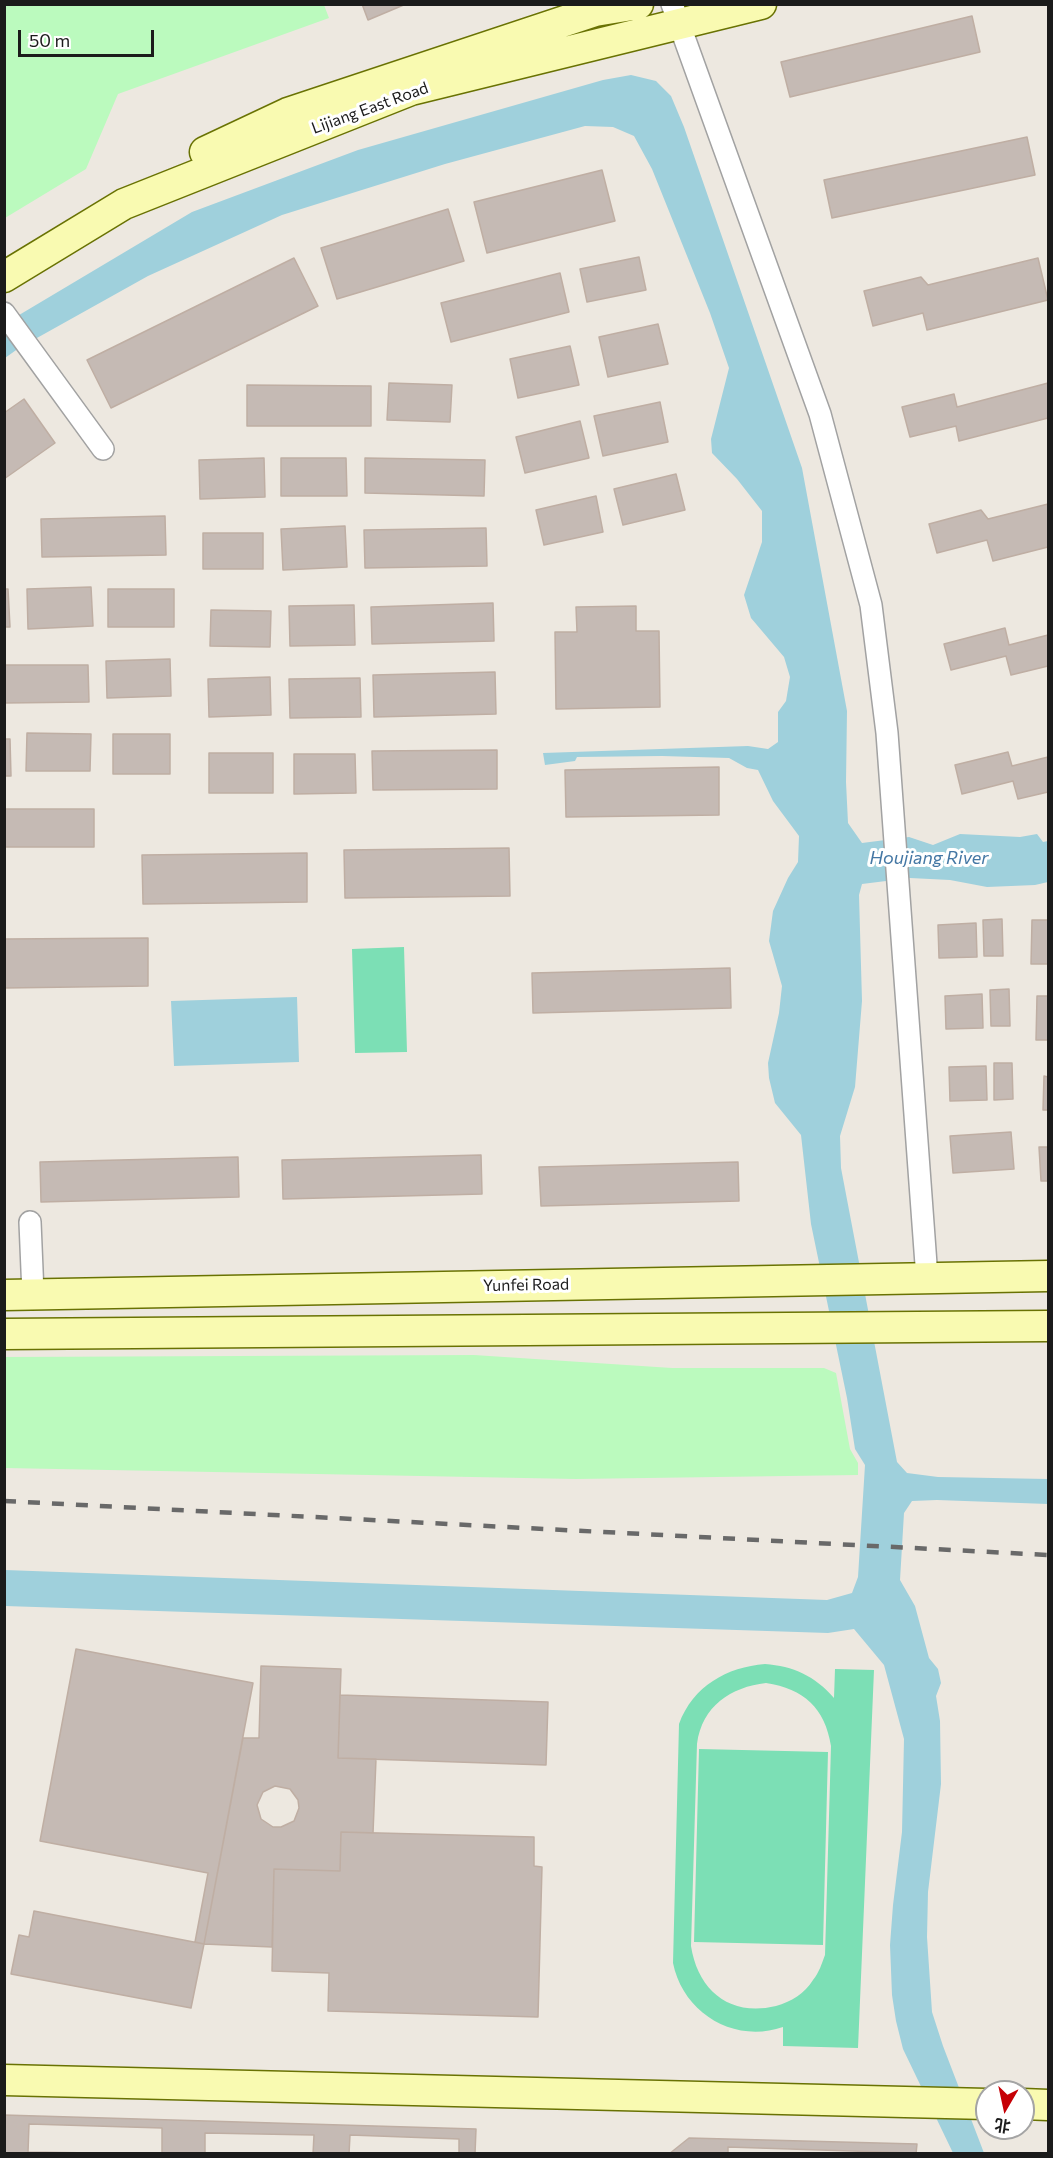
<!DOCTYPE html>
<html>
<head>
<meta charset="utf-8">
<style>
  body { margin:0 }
  #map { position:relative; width:1053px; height:2158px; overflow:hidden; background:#ede8e0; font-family:Commissioner,"Noto Sans SC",sans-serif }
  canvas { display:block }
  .frame { position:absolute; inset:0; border:6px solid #1b1b1b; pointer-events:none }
  .north { position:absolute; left:975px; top:2080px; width:60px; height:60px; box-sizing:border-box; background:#fff; border:2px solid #a4a4a4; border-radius:50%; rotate:189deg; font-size:16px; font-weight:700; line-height:24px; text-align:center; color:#1b1b1b }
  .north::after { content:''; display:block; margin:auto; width:21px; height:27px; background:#c60006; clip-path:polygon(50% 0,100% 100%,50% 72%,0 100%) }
  .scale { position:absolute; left:18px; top:30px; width:136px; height:27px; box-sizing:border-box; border:3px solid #1b1b1b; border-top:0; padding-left:8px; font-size:18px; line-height:21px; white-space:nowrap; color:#1b1b1b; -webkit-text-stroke:4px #fff; paint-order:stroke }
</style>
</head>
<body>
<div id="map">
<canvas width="1053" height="2158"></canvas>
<div class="frame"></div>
<div class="north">北</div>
<div class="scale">50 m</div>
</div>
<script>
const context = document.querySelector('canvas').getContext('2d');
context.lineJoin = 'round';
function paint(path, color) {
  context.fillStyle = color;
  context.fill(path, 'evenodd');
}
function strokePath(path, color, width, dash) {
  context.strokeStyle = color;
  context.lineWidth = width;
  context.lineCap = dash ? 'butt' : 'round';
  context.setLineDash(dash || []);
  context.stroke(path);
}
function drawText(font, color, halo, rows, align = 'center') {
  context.font = font + ' Commissioner,sans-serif';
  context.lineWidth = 6;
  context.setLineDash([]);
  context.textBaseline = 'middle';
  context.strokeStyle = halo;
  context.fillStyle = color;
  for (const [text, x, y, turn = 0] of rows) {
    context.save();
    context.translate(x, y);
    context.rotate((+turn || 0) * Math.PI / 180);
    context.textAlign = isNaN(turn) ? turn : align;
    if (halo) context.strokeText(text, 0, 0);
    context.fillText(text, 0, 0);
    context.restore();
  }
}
const park = new Path2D(`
  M 324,5 L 329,18 L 118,94 L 86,169 L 5,218 L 5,5 Z
  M 474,1355 L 672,1368 L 824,1368 L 836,1373 L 850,1449 L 858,1463 L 858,1475 L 576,1479 L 5,1468 L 5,1357 Z`);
const pitch = new Path2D(`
  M 404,947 L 407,1052 L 355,1053 L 352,949 Z
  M 765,1664 C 793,1666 815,1676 834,1698 L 835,1669 L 874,1670 L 858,2048 L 783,2046 L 783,2027 C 734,2044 683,2013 673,1963 L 679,1724 C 693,1686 727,1667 765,1664 ZM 766,1683 C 804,1689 825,1708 831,1746 L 825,1955 C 822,1963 819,1973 813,1980 C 805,1993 791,2002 776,2006 C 730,2017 698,1991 691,1946 L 697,1744 C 702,1706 731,1687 766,1683 Z
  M 699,1749 L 828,1752 L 823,1945 L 694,1942 Z`);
const water = new Path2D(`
  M 631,75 L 656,81 L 671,96 L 684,127 L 802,468 L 847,711 L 846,782 L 848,823 L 862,843 L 909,837 L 933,845 L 960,834 L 1020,837 L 1037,834 L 1043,842 L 1048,841 L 1048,882 L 1035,885 L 987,887 L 950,880 L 910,878 L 862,884 L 859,895 L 862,1001 L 855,1087 L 840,1136 L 841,1168 L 897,1462 L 907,1473 L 938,1477 L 1048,1479 L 1048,1504 L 937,1500 L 912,1501 L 904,1513 L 900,1580 L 915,1606 L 929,1658 L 938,1669 L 941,1683 L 936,1696 L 940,1721 L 941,1784 L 928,1892 L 927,1937 L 932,2012 L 943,2046 L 984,2153 L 953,2153 L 903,2049 L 896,2021 L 892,1995 L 890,1945 L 893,1905 L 902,1832 L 904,1739 L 884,1665 L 854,1629 L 828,1633 L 5,1606 L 5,1570 L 827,1600 L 852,1593 L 858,1577 L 865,1465 L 855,1449 L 847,1398 L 811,1224 L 801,1135 L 775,1103 L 769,1078 L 768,1063 L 779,1013 L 782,986 L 769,941 L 773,911 L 788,878 L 798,862 L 799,836 L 773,801 L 758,770 L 747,768 L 729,758 L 662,756 L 577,757 L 575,761 L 545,765 L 543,753 L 748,746 L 768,749 L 778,742 L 778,712 L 786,701 L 790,677 L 784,657 L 751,618 L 744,595 L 762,542 L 762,511 L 737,479 L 712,453 L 711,439 L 729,368 L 710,313 L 652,169 L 634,136 L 613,127 L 585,126 L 445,164 L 282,215 L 148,276 L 19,348 L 5,358 L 4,324 L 192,212 L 358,150 L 603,80 Z
  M 297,997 L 299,1062 L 174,1066 L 171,1001 Z`);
const building = new Path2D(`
  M 362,4 L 406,4 L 368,20 Z
  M 972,16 L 980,52 L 790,97 L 781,62 Z
  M 1027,137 L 1035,175 L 832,218 L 824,180 Z
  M 602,170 L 615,221 L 487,253 L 474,202 Z
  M 448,209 L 464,261 L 337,299 L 321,248 Z
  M 639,257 L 646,290 L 587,302 L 580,269 Z
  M 294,258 L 318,306 L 111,408 L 87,360 Z
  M 1038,258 L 1048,300 L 927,330 L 923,313 L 873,326 L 864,291 L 921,277 L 928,285 Z
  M 560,273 L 569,312 L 451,342 L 441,303 Z
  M 658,324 L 668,364 L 608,377 L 599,337 Z
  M 570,346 L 579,385 L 518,398 L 510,359 Z
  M 389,383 L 452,385 L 450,422 L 387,420 Z
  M 1048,383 L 1048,418 L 959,441 L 956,426 L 910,437 L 902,407 L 954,394 L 957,407 Z
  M 247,385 L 371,386 L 371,426 L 247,426 Z
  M 24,399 L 55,443 L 4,479 L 4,413 Z
  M 660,402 L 668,442 L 603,456 L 594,416 Z
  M 580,421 L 589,458 L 525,473 L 516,437 Z
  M 264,458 L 265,497 L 200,499 L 199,460 Z
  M 281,458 L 346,458 L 347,496 L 281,496 Z
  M 365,458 L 485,460 L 484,496 L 365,493 Z
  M 676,474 L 685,510 L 623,525 L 614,489 Z
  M 596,496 L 603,532 L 544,545 L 536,510 Z
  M 1048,504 L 1048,547 L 993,561 L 987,540 L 937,553 L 929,524 L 981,510 L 988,519 Z
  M 165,516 L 166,555 L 42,557 L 41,519 Z
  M 345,526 L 347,567 L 283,570 L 281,529 Z
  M 486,528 L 487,566 L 365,568 L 364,530 Z
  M 203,533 L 263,533 L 263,569 L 203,569 Z
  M 91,587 L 93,626 L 28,629 L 27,589 Z
  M 4,589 L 8,589 L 10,627 L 4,627 Z
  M 108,589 L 174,589 L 174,627 L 108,627 Z
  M 493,603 L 494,641 L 372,644 L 371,607 Z
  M 354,605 L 355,645 L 290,646 L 289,606 Z
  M 636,606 L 636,631 L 659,631 L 660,707 L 556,709 L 555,632 L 577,632 L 576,607 Z
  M 211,610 L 271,611 L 270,647 L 210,646 Z
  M 1005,628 L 1009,645 L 1048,635 L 1048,666 L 1011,675 L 1006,656 L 951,670 L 944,644 Z
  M 170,659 L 171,696 L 107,698 L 106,661 Z
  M 4,665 L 88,665 L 89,702 L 4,703 Z
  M 495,672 L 496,714 L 374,717 L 373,675 Z
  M 270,677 L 271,715 L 209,717 L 208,679 Z
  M 360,678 L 361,717 L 290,718 L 289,679 Z
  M 27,733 L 91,734 L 90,771 L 26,771 Z
  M 113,734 L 170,734 L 170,774 L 113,774 Z
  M 4,739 L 10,739 L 11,776 L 4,776 Z
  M 497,750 L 497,789 L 373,790 L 372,751 Z
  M 1008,752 L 1012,766 L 1048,757 L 1048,792 L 1018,799 L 1013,781 L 962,794 L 955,765 Z
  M 209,753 L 273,753 L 273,793 L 209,793 Z
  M 294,754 L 355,754 L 356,793 L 294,794 Z
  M 719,767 L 719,815 L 566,817 L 565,770 Z
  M 4,809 L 94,809 L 94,847 L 4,847 Z
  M 509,848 L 510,896 L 345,898 L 344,850 Z
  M 307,853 L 307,902 L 143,904 L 142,855 Z
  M 1002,919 L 1003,956 L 984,956 L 983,920 Z
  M 1032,920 L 1048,920 L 1048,964 L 1031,964 Z
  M 976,923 L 977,957 L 939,958 L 938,925 Z
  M 148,938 L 148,986 L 4,988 L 4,939 Z
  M 730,968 L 731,1008 L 533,1013 L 532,973 Z
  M 1009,989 L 1010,1026 L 991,1026 L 990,990 Z
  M 982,994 L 983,1028 L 946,1029 L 945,996 Z
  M 1037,996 L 1048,996 L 1048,1040 L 1036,1040 Z
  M 994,1063 L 1012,1063 L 1013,1099 L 994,1100 Z
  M 986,1066 L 987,1100 L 950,1101 L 949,1067 Z
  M 1044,1076 L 1048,1077 L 1048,1110 L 1043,1110 Z
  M 1011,1132 L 1014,1169 L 953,1173 L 950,1136 Z
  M 1039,1147 L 1048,1147 L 1048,1181 L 1041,1181 Z
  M 481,1155 L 482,1194 L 283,1199 L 282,1160 Z
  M 238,1157 L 239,1197 L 41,1202 L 40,1162 Z
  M 738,1162 L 739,1201 L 541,1206 L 539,1167 Z
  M 76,1649 L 253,1683 L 204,1944 L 195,1942 L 208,1873 L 40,1841 Z
  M 261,1666 L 341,1669 L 338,1758 L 376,1759 L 373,1833 L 341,1832 L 340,1871 L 274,1869 L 272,1947 L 204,1944 L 243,1738 L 259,1738 ZM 275,1786 L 290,1789 L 298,1800 L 299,1808 L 294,1821 L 281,1827 L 273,1827 L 261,1819 L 257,1805 L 263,1792 Z
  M 340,1695 L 548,1702 L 546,1765 L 338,1758 Z
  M 341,1832 L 534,1837 L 534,1866 L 542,1867 L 538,2017 L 328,2011 L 329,1973 L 272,1971 L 274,1869 L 340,1871 Z
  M 34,1911 L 204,1944 L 191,2008 L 11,1974 L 19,1935 L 29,1937 Z
  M 4,2115 L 476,2129 L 475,2154 L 4,2154 Z
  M 29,2124 L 162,2128 L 162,2154 L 28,2152 Z
  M 205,2133 L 314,2135 L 313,2154 L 205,2154 Z
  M 350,2135 L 459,2139 L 459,2154 L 349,2154 Z
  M 689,2138 L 917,2144 L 916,2154 L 669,2154 Z
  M 728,2147 L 912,2153 L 912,2154 L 728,2154 Z`);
const street = new Path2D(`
  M 672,4 L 820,414 L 871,605 L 887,733 L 927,1278
  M 4,313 L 103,449
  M 30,1222 L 33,1294`);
const secondary = new Path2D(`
  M 205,152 L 288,113 L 595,11 L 638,4
  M 4,277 L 124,204 L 411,90 L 761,4
  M 4,1295 L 1048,1276
  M 4,1334 L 1048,1326
  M 4,2080 L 987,2104
  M 1023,2104 L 1048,2105`);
const rail = new Path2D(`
  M 4,1501 L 1048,1555`);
const streetNames = [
  ["Lijiang East Road",370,108,-20],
  ["Yunfei Road",526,1285,-1]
];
const waterNames = [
  ["Houjiang River",929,858]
];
paint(park, '#bbfabe');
paint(pitch, '#7cdfb5');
paint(water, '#9fd0dc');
paint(building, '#c5bab4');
strokePath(building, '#bfaea3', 1.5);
strokePath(street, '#a2a2a2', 24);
strokePath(secondary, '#697203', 33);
strokePath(street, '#fff', 21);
strokePath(secondary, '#f9fab1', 30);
strokePath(rail, '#696969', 4.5, [12, 12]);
drawText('16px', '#1b1b1b', '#fff', streetNames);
drawText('italic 18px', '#4477a4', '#fff', waterNames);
</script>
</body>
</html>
